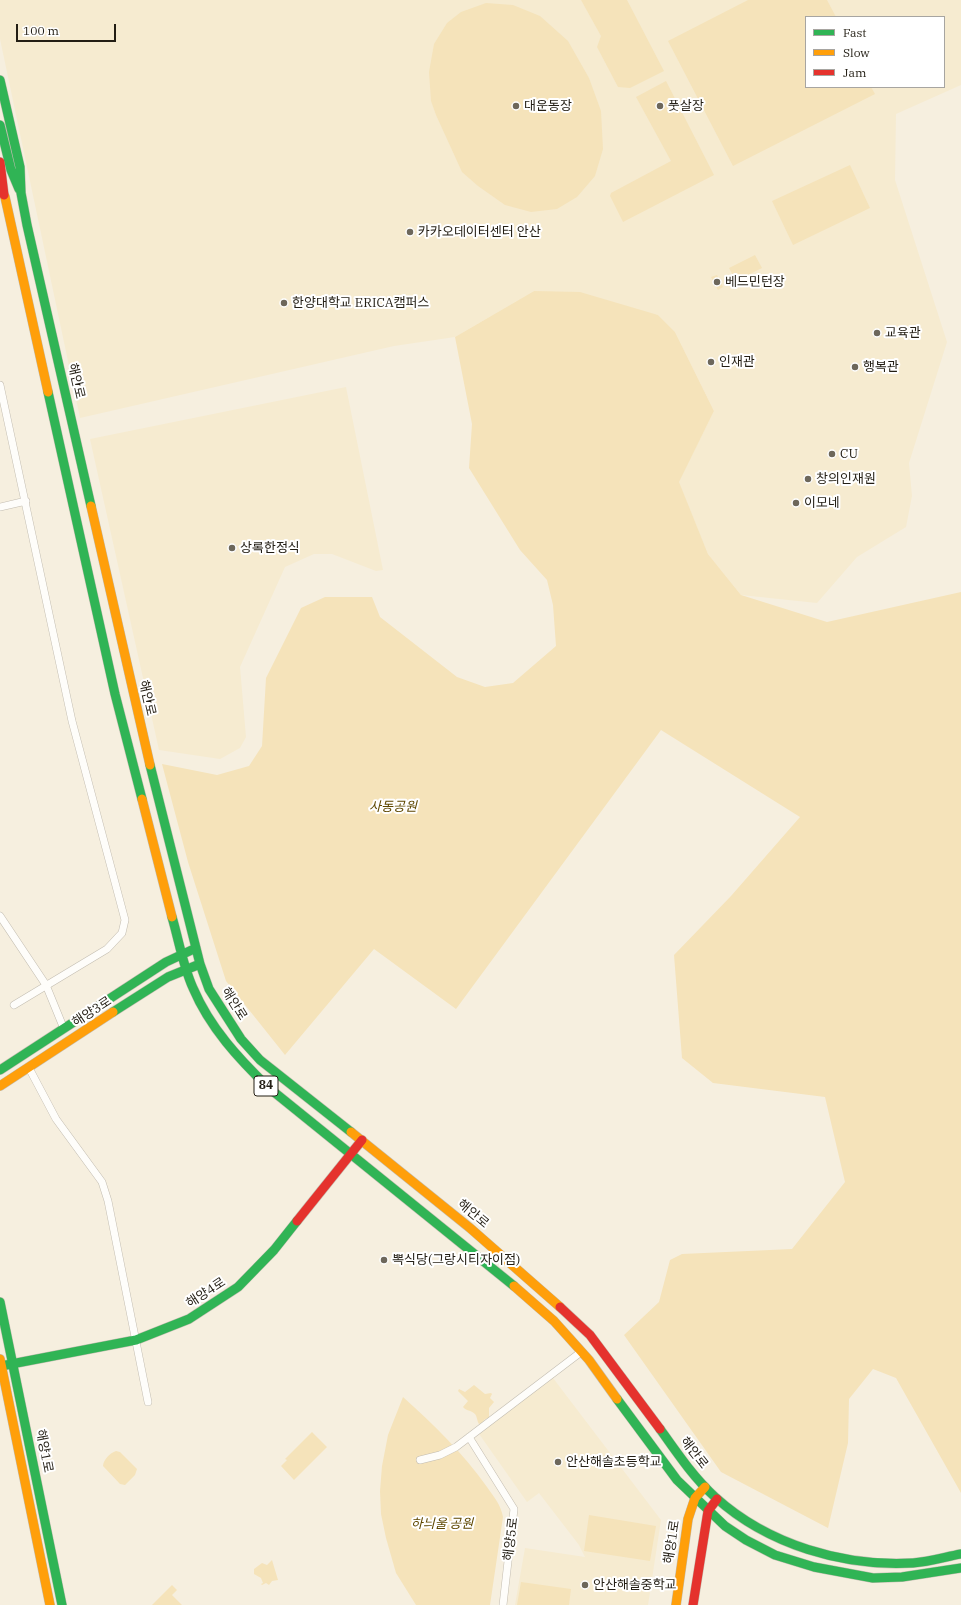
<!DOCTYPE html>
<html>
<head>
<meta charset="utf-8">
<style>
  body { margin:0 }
  #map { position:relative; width:961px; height:1605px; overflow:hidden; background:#f6efdf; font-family:"IBM Plex Serif",serif }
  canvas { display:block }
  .legend { position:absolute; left:805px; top:16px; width:140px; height:72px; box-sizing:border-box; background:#fff; border:1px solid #a7a5a1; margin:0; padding:5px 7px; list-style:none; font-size:12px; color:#231e14 }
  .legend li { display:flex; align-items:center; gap:8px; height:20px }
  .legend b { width:20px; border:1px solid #a7a5a1 }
  .scale { position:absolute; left:16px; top:24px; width:100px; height:18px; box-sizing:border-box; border:2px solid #231e14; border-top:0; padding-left:5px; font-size:12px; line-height:14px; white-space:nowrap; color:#231e14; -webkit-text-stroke:3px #fff; paint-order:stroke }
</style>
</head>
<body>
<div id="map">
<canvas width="961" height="1605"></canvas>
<ul class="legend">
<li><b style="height:5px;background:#30b455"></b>Fast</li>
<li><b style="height:5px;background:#ff9f0a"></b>Slow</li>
<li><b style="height:5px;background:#e5322d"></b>Jam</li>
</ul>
<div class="scale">100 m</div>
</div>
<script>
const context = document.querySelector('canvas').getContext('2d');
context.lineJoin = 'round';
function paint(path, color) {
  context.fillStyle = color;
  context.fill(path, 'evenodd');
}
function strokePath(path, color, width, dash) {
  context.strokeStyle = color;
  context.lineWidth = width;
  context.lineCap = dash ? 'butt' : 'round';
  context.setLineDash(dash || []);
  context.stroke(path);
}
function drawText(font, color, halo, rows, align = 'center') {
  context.font = font + ' "IBM Plex Serif","Noto Sans KR",serif';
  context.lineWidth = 4;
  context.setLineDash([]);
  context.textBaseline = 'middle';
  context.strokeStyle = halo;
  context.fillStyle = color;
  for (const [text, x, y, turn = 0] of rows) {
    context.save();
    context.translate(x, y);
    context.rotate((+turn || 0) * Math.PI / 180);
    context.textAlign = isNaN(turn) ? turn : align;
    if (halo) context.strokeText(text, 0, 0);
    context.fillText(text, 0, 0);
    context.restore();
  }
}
const built = new Path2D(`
  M 0,0 L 961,0 L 961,85 L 896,114 L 895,180 L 947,342 L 909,463 L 912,496 L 906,527 L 857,557 L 817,603 L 741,595 L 708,554 L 678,482 L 714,411 L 675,332 L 658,315 L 534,291 L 455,337 L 394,346 L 80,418 L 0,39 ZM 806,17 L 944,17 L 944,87 L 806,87 Z
  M 346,387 L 383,570 L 376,571 L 332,554 L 314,554 L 285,567 L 240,667 L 246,737 L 240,748 L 220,759 L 159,750 L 90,439 Z
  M 553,1378 L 661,1520 L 648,1605 L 515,1605 L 525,1548 L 585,1557 L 579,1545 L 539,1493 L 527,1502 L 477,1431 Z`);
const green = new Path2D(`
  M 581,0 L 627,0 L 664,71 L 630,88 L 618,87 L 597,47 L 601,36 Z
  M 748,0 L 827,0 L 836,17 L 806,17 L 806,87 L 871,87 L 875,94 L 733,166 L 668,41 Z
  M 486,3 L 513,5 L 540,16 L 568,41 L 589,78 L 601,111 L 603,149 L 595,176 L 577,197 L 557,209 L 531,212 L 505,205 L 478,186 L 462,172 L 436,115 L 431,101 L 429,72 L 434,44 L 447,23 L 461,12 Z
  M 666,81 L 714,175 L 623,222 L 610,196 L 611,193 L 671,161 L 636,97 Z
  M 850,165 L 870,208 L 793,245 L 772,201 Z
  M 755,255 L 762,268 L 736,281 L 729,268 Z
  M 717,275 L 723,287 L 718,290 L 711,277 Z
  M 534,291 L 580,292 L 658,315 L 675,332 L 714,411 L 679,482 L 708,554 L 741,595 L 827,622 L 961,592 L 961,1493 L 896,1378 L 873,1369 L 849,1399 L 848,1443 L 828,1528 L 721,1472 L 624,1335 L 659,1302 L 670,1260 L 682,1254 L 792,1249 L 845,1182 L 825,1097 L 713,1083 L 682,1058 L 674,955 L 731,896 L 800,817 L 661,730 L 456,1009 L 374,949 L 285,1055 L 226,981 L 188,862 L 162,764 L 217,775 L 249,766 L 262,746 L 266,678 L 301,608 L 325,597 L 372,597 L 380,617 L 457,677 L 485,687 L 513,683 L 556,646 L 553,605 L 547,580 L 520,550 L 469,468 L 472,424 L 455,337 Z
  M 474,1385 L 485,1394 L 491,1393 L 492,1394 L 490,1398 L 494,1402 L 489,1408 L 489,1418 L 485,1419 L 482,1423 L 479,1424 C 477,1421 477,1416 475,1414 C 471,1410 466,1411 463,1407 L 468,1401 L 458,1391 L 459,1389 L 465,1392 Z
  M 403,1397 C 434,1425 463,1453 487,1487 C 494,1497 501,1505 503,1517 L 490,1605 L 416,1605 L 396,1573 L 386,1538 L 381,1514 L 380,1491 L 382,1466 L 388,1435 Z
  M 312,1432 L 327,1447 L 294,1480 L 281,1466 L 287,1460 L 285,1459 Z
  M 116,1451 L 120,1452 L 137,1469 L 135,1475 L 125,1485 L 120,1484 L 103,1466 C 103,1460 110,1453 116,1451 Z
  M 589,1515 L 656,1526 L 650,1561 L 584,1551 Z
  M 272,1560 L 278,1580 L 272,1581 L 269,1585 L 266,1583 L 262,1585 L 261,1584 L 263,1583 L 261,1578 L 254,1574 L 254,1569 L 262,1563 L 267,1565 Z
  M 521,1582 L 571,1589 L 569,1605 L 517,1605 Z
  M 172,1585 L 177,1590 L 172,1595 L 182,1605 L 152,1605 Z`);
const street = new Path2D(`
  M 0,385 L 72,721 L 125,920 L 122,933 L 107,949 L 14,1005
  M 0,507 L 26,501
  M 0,916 L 46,985 L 64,1029
  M 29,1068 L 56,1119 L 102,1182 L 108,1201 L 148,1402
  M 469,1437 L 514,1509 L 503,1605
  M 420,1460 L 440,1455 L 456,1447 L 581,1352`);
const fast = new Path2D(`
  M 0,80 L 20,167 L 21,193 L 27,225 L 91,506
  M 0,125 L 11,170 L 19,189
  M 48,392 L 115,694 L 142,799
  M 150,765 L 200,964 L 209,989 L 241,1039 L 260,1060 L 351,1132
  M 172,917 C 179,941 183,966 193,988 C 210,1028 239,1059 269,1088 L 514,1286
  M 113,1012 L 168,977 L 200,964
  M 0,1070 L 166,962 L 196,948
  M 0,1302 L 62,1605
  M 1,1366 L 136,1340 L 189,1319 L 238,1287 L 274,1250 L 297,1221
  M 617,1399 L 677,1480 L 725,1526 L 746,1540 L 775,1555 L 814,1567 L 873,1578 L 902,1577 L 961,1568
  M 660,1429 C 677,1453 694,1478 715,1497 C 768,1545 844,1567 913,1563 C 929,1562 945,1557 961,1554`);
const slow = new Path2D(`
  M 0,187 L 5,197 L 48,392
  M 91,506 L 150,765
  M 142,799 L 172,917
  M 0,1086 L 113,1012
  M 351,1132 L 470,1228 L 560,1307
  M 514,1286 L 554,1321 L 589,1360 L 617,1399
  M 0,1359 L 50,1605
  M 676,1605 L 688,1519 L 695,1498 L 705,1487`);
const jam = new Path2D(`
  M 0,162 L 4,195
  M 297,1221 L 362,1140
  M 560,1307 L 590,1335 L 660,1429
  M 693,1605 L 708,1511 L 717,1499`);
const markers = [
  [516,106,4,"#6d675b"],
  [660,106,4,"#6d675b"],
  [410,232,4,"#6d675b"],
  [717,282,4,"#6d675b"],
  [284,303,4,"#6d675b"],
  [877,333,4,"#6d675b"],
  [711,362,4,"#6d675b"],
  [855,367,4,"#6d675b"],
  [832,454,4,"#6d675b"],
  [808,479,4,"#6d675b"],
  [796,503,4,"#6d675b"],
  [232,548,4,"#6d675b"],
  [384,1260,4,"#6d675b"],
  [558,1462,4,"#6d675b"],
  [585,1585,4,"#6d675b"]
];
const shields = [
  [266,1086,24]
];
const shieldNames = [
  ["84",266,1086]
];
const poiNames = [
  ["대운동장",524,106],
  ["풋살장",668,106],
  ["카카오데이터센터 안산",418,232],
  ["베드민턴장",725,282],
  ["한양대학교 ERICA캠퍼스",292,303],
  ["교육관",885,333],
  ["인재관",719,362],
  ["행복관",863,367],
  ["CU",840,454],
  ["창의인재원",816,479],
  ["이모네",804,503],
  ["상록한정식",240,548],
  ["뽁식당(그랑시티자이점)",392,1260],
  ["안산해솔초등학교",566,1462],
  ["안산해솔중학교",593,1585]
];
const streetNames = [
  ["해안로",76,381,77],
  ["해안로",147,698,77],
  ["해안로",234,1004,58],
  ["해양3로",92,1012,-33],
  ["해안로",473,1214,40],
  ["해양4로",206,1293,-33],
  ["해양1로",44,1451,79],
  ["해안로",694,1453,52],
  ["해양5로",511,1539,-83],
  ["해양1로",672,1542,-81]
];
const parkNames = [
  ["사동공원",393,807],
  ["하늬울 공원",442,1524]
];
paint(built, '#f6ebd0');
paint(green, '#f5e3ba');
strokePath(street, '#c2bcb0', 8);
strokePath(fast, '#c2bcb0', 10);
strokePath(slow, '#c2bcb0', 10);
strokePath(jam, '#c2bcb0', 10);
strokePath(street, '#fefdfa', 7);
strokePath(fast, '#30b455', 9);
strokePath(slow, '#ff9f0a', 9);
strokePath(jam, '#e5322d', 9);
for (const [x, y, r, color] of markers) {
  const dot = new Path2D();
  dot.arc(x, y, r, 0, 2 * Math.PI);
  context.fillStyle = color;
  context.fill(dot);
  strokePath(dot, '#fff', 1.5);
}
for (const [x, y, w] of shields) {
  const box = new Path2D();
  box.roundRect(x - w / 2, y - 10, w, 20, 3);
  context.fillStyle = '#fff';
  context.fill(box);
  strokePath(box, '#231e14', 1);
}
drawText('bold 12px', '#231e14', null, shieldNames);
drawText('13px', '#231e14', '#fff', poiNames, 'left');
drawText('13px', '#231e14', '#fff', streetNames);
drawText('italic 13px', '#5f4800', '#fff', parkNames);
</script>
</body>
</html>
